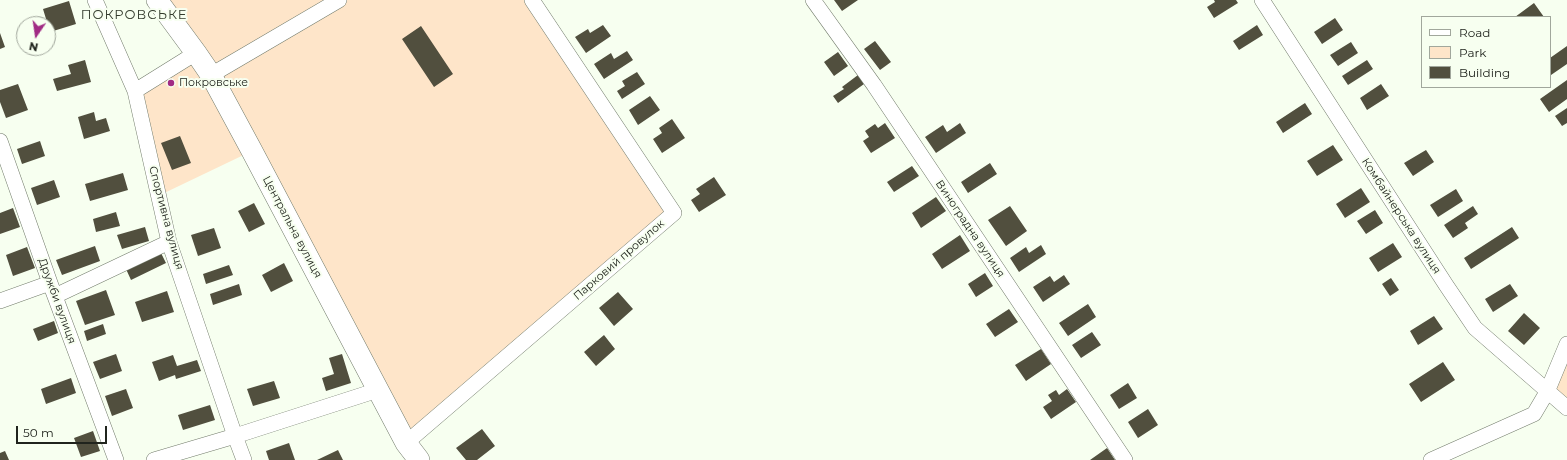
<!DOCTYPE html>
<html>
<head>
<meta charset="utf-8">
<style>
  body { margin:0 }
  #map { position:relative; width:1567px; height:460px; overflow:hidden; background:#f7fff0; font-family:Montserrat,sans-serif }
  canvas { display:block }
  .legend { position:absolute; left:1421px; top:16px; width:130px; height:72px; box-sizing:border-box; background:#f7fff0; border:1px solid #a1a79c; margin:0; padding:5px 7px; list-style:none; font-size:12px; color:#20241d }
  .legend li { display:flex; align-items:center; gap:8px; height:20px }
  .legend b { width:20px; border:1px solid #a1a79c }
  .north { position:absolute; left:16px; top:16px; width:40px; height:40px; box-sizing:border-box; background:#f7fff0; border:1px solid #a1a79c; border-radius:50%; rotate:193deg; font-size:11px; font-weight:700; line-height:16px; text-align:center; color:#20241d }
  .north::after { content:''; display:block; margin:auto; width:14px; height:18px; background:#a12b84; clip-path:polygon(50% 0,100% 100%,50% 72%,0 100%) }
  .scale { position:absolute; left:16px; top:426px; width:91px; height:18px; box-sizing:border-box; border:2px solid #20241d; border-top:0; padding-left:5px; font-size:12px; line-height:14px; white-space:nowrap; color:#20241d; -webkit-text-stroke:3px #f7fff0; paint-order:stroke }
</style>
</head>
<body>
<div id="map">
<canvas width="1567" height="460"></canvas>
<ul class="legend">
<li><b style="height:5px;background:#fff"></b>Road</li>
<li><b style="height:11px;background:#fee5c9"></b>Park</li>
<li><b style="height:11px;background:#514f3e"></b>Building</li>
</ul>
<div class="north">N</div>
<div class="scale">50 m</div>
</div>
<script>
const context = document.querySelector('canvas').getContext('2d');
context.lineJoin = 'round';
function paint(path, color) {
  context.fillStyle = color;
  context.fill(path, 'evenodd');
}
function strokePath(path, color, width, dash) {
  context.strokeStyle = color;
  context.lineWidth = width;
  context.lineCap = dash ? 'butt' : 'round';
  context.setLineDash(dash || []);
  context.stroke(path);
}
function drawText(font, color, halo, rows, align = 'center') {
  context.font = font + ' Montserrat,sans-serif';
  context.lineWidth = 4;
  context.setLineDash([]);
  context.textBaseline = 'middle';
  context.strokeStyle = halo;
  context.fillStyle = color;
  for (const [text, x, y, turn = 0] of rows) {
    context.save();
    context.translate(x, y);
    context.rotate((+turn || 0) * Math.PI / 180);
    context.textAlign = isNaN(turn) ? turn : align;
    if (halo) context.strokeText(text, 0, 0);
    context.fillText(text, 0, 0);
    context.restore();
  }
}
const green = new Path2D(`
  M 157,0 L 532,0 L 674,213 L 406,443 L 252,151 L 158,196 L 135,91 L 196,53 Z
  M 1567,344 L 1567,408 L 1547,392 Z`);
const building = new Path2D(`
  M 834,0 L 858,0 L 842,11 Z
  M 1214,0 L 1236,0 L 1238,3 L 1214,18 L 1207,7 L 1215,2 Z
  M 69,1 L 76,24 L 50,32 L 43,9 Z
  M 1534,3 L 1544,17 L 1515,17 Z
  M 1335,18 L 1343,30 L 1322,44 L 1314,32 Z
  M 603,25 L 611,36 L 586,53 L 575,37 L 588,29 L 590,33 Z
  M 1257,25 L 1263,35 L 1239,50 L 1233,41 Z
  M 421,26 L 453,74 L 434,87 L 402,39 Z
  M 0,33 L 5,47 L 0,49 Z
  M 875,41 L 891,62 L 880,70 L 864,49 Z
  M 1351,42 L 1358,53 L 1338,66 L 1330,55 Z
  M 1567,46 L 1567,64 L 1551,75 L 1550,58 Z
  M 627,51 L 633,60 L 604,79 L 594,64 L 611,53 L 614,59 Z
  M 838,52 L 848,66 L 834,76 L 824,62 Z
  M 85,60 L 91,82 L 57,91 L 53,79 L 71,74 L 68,65 Z
  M 1367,60 L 1373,69 L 1348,85 L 1342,76 Z
  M 637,72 L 645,84 L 622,99 L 617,91 L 625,86 L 622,81 Z
  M 858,75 L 864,84 L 838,103 L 833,96 L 844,89 L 842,87 Z
  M 1567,80 L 1567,99 L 1549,112 L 1540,99 Z
  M 18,84 L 28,110 L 6,118 L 0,102 L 0,90 Z
  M 1381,84 L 1389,96 L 1367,110 L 1360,98 Z
  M 650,96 L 660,110 L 638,125 L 629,110 Z
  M 1305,103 L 1312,114 L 1283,133 L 1276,122 Z
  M 1567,108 L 1567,123 L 1562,126 L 1555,116 Z
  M 94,112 L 96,121 L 106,118 L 110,131 L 84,139 L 78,117 Z
  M 672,119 L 685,138 L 662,153 L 653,139 L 662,133 L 659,128 Z
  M 885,123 L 895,138 L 871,153 L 863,141 L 869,137 L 865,131 L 875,124 L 878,128 Z
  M 960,123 L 966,133 L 936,153 L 925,137 L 943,125 L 947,132 Z
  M 180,136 L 191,163 L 172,170 L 161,143 Z
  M 40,141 L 45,156 L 22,164 L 17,149 Z
  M 1333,145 L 1343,160 L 1317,176 L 1307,161 Z
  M 1426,150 L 1434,162 L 1413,176 L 1404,163 Z
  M 990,163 L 997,174 L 968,193 L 961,182 Z
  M 912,166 L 919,176 L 894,192 L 887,182 Z
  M 123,173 L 128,190 L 90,201 L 85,184 Z
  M 714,177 L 726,195 L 699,212 L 691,200 L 700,194 L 696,189 Z
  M 54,180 L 60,197 L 37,205 L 31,188 Z
  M 1361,188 L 1370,202 L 1345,218 L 1336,204 Z
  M 1456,189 L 1463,201 L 1438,217 L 1430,205 Z
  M 936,197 L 946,211 L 921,228 L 912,213 Z
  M 254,203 L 265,224 L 249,232 L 238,211 Z
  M 1010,206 L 1027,231 L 1006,246 L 988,220 Z
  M 1473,206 L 1478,214 L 1465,223 L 1468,228 L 1453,238 L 1444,225 Z
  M 13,208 L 20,227 L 0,234 L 0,213 Z
  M 1375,210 L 1383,223 L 1366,234 L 1357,221 Z
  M 116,212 L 120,226 L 96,232 L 93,219 Z
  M 145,227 L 149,241 L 122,249 L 117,235 Z
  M 1512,227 L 1519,238 L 1471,269 L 1464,258 Z
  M 214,228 L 221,248 L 198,256 L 191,235 Z
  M 960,235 L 970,251 L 942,269 L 932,254 Z
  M 1393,243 L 1402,257 L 1378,272 L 1369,258 Z
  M 1041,245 L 1046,254 L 1019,272 L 1010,258 L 1026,247 L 1029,253 Z
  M 95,246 L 100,261 L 62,275 L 56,260 Z
  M 27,247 L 35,268 L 13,276 L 6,255 Z
  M 161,253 L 166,263 L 131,280 L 126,269 Z
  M 284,263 L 293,281 L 271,292 L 262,275 Z
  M 229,265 L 233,275 L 206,284 L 203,274 Z
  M 985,273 L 993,286 L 976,297 L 968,284 Z
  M 1064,275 L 1070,284 L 1043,302 L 1033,287 L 1050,276 L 1054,282 Z
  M 1391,278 L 1399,290 L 1390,296 L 1382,284 Z
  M 239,284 L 242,295 L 213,305 L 210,294 Z
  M 1510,284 L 1518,296 L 1493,312 L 1485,299 Z
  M 106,290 L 115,315 L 85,325 L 76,301 Z
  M 167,291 L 174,312 L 142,322 L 135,302 Z
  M 618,292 L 633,309 L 614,326 L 599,308 Z
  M 1088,304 L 1096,317 L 1068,336 L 1059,323 Z
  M 1009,309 L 1018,322 L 995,337 L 986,324 Z
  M 1524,313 L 1540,328 L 1524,345 L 1508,331 Z
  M 1434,316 L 1443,329 L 1418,345 L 1410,331 Z
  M 54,321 L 58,333 L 38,341 L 33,329 Z
  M 103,324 L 106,334 L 87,341 L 84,331 Z
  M 1092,332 L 1101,345 L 1081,358 L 1072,345 Z
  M 604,335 L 615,349 L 596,366 L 584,352 Z
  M 1041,349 L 1051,364 L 1026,381 L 1015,365 Z
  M 116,354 L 122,371 L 100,379 L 93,362 Z
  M 342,354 L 351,383 L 326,391 L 322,378 L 334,374 L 329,358 Z
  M 173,355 L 177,366 L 197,360 L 201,371 L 176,379 L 175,375 L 159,381 L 152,362 Z
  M 1443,362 L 1455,380 L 1421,402 L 1409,384 Z
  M 71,378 L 76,393 L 46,404 L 41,389 Z
  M 274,381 L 280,398 L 253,406 L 247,389 Z
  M 1128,383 L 1137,398 L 1119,409 L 1110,395 Z
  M 126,389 L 133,408 L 112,416 L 105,396 Z
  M 1067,389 L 1076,402 L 1051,419 L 1043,407 L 1052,401 L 1048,395 L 1056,390 L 1059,395 Z
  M 210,405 L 215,420 L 183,430 L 178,415 Z
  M 1148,409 L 1158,425 L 1138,438 L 1128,422 Z
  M 482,429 L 495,446 L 477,460 L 466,460 L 456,448 Z
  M 93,431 L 100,451 L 81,457 L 74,438 Z
  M 289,443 L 295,460 L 269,460 L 266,451 Z
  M 1107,448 L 1115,460 L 1090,460 Z
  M 338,450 L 343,460 L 317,460 Z
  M 5,451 L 9,460 L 0,460 L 0,453 Z`);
const street = new Path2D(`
  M 95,0 L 135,91 L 169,242 L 235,436 L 244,460
  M 813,0 L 874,85 L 1125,460
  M 1262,0 L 1446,285 L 1475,328 L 1567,408
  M 211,75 L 339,0
  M 135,91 L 196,53
  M 0,141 L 50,283 L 116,460
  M 55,296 L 169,242
  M 0,301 L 50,283
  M 406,443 L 674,213 L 532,0
  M 154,460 L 235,436 L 378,390
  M 1431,460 L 1534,414 L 1547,392 L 1567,344`);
const secondary = new Path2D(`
  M 157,0 L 196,53 L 211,75 L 252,151 L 378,390 L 406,443 L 419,460`);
const markers = [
  [171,83,4,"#a12b84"]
];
const poiNames = [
  ["Покровське",179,83]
];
const streetNames = [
  ["Комбайнерська вулиця",1401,216,57],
  ["Спортивна вулиця",166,218,75],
  ["Центральна вулиця",292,227,62],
  ["Виноградна вулиця",970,229,56],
  ["Парковий провулок",619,260,-41],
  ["Дружби вулиця",57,301,70]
];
const quarterNames = [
  ["ПОКРОВСЬКЕ",134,15]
];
paint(green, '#fee5c9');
paint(building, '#514f3e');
strokePath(street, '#727b6b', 16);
strokePath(secondary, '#727b6b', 22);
strokePath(street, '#fff', 15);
strokePath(secondary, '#fff', 21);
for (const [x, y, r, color] of markers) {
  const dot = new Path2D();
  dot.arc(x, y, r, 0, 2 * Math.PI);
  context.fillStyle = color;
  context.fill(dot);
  strokePath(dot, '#f7fff0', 1.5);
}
drawText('11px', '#20241d', '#f7fff0', poiNames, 'left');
drawText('11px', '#20241d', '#f7fff0', streetNames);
context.letterSpacing = '1px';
drawText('13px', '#333b2d', '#f7fff0', quarterNames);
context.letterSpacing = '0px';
</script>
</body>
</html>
